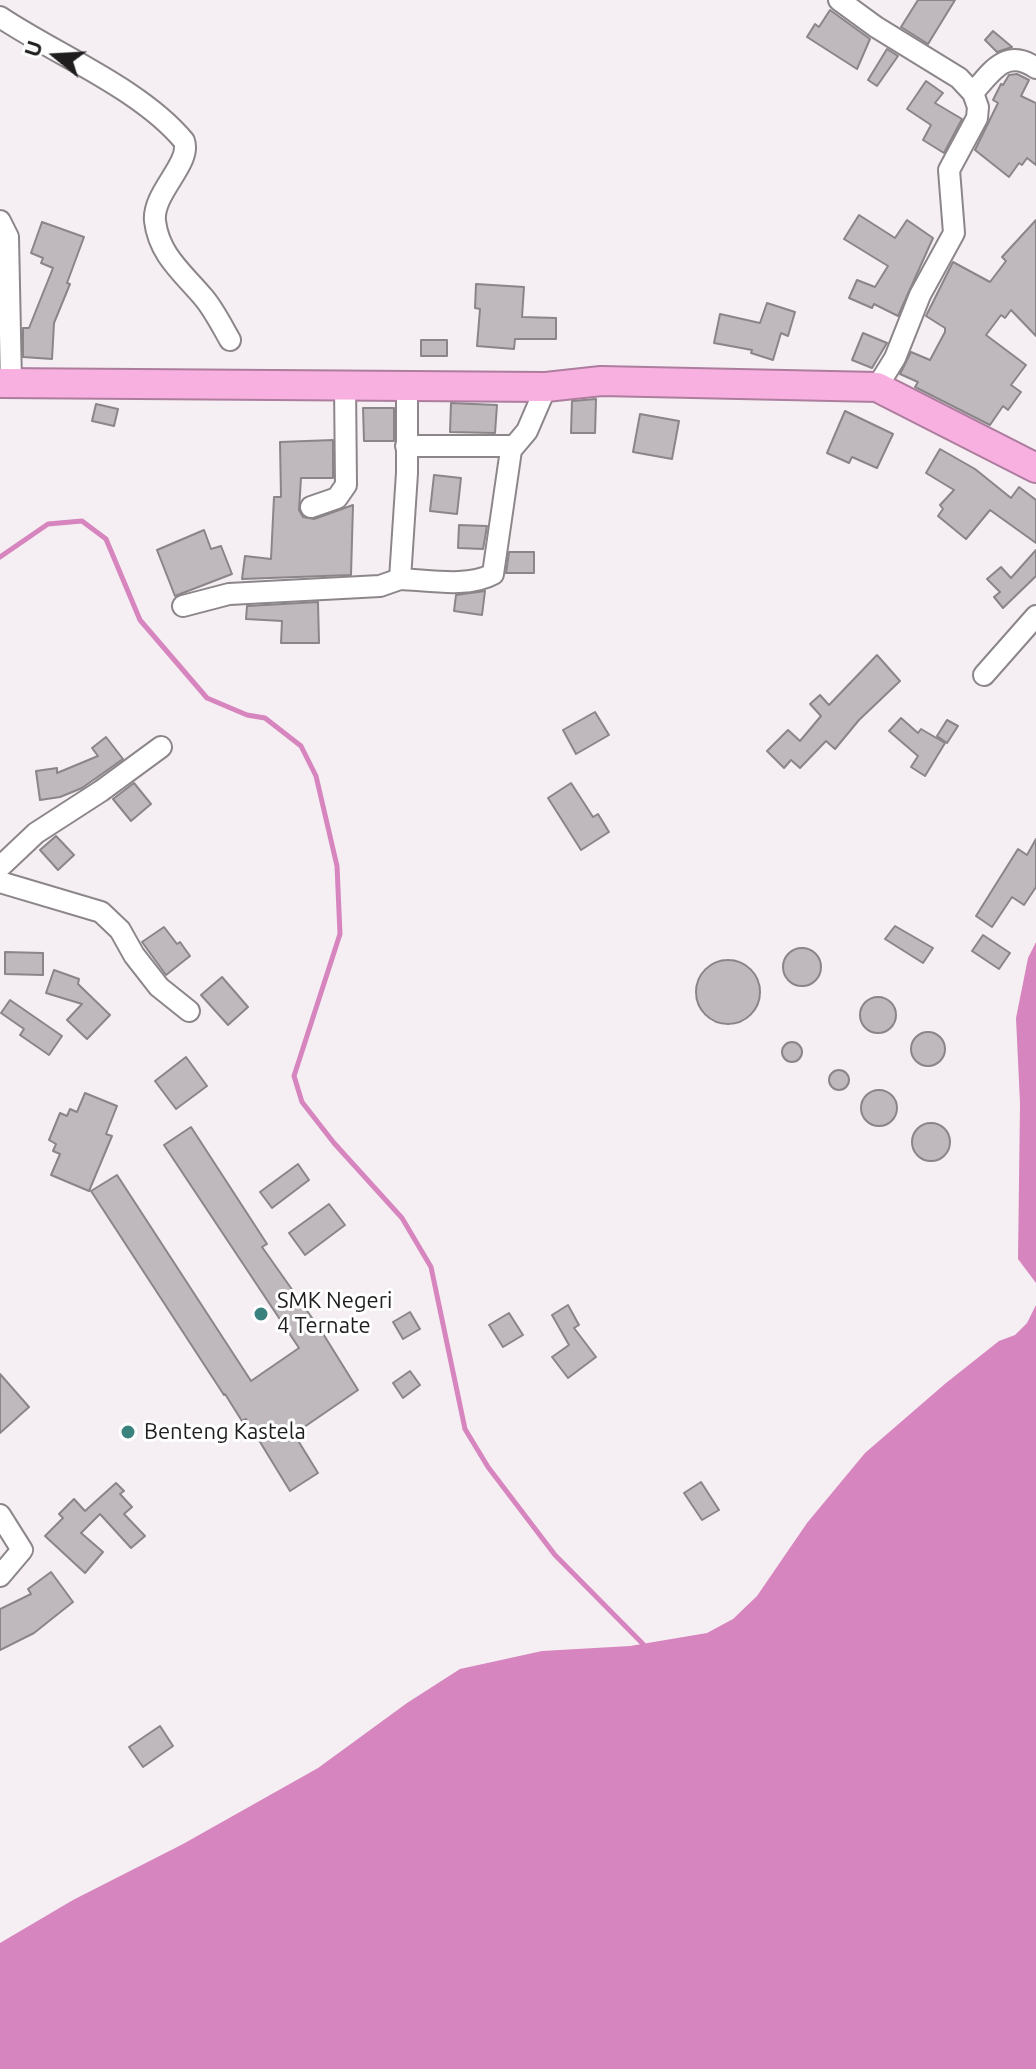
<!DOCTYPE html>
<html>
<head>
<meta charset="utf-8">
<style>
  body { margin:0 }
  #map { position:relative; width:1036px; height:2069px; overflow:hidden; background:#f5eff3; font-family:Ubuntu,sans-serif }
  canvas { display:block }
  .north { position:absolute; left:16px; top:16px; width:80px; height:80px; -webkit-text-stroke:6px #fff; paint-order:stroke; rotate:288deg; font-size:22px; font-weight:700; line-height:32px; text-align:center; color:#1f1d1e }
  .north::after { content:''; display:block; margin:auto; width:28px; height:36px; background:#1f1d1e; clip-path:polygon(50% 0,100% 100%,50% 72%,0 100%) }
</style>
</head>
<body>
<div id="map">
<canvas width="1036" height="2069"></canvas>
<div class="north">U</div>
</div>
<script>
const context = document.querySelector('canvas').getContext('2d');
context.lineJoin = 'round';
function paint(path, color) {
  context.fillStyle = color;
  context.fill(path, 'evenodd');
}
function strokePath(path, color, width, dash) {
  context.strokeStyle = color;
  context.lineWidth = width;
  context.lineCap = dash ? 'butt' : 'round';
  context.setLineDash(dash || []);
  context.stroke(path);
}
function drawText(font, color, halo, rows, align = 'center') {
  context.font = font + ' Ubuntu,sans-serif';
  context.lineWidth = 6;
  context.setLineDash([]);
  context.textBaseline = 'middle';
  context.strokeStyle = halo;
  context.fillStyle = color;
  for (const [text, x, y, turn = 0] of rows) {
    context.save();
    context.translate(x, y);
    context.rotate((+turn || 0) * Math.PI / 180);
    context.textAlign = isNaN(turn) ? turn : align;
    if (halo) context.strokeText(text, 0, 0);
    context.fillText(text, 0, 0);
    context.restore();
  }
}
const water = new Path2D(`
  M 1036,942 L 1036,1283 L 1018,1259 L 1020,1103 L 1016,1018 L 1028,958 Z
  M 1036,1305 L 1036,2069 L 0,2069 L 0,1943 L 73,1900 L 183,1844 L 318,1768 L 407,1703 L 460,1669 L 542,1651 L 630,1646 L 707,1633 L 733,1619 L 757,1596 L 807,1523 L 865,1453 L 946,1383 L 999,1341 L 1015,1335 L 1027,1323 Z`);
const stream = new Path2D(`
  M 0,557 L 48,524 L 82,521 L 106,539 L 140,620 L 207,698 L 247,715 L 265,718 L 301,746 L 316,776 L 337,866 L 340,934 L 294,1076 L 302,1102 L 334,1143 L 402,1218 L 431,1267 L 465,1429 L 488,1467 L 555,1555 L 643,1644`);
const building = new Path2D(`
  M 918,0 L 955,0 L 928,44 L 901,27 Z
  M 830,10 L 870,39 L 857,69 L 807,37 L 815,24 L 819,27 Z
  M 993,31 L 1012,47 L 997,52 L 985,40 Z
  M 887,49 L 898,56 L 877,86 L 868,80 Z
  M 1017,74 L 1029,80 L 1021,96 L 1036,103 L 1036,165 L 1027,158 L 1022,165 L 1019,163 L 1009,177 L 975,150 L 998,103 L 993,100 L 1001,84 L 1003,85 L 1009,75 Z
  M 926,81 L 943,93 L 935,103 L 962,119 L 944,153 L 923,140 L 931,125 L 907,109 Z
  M 859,215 L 895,238 L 907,220 L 933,238 L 898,316 L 874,304 L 872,308 L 849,298 L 857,280 L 875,287 L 888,266 L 844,239 Z
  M 1036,220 L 1036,336 L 1011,310 L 1005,318 L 1001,315 L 986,335 L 1026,365 L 1011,385 L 1021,392 L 1008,410 L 1003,406 L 990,425 L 915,387 L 918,382 L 900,374 L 911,352 L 930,360 L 945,332 L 945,328 L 926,316 L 953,262 L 990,282 L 1006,261 L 1002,257 Z
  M 42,222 L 84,237 L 67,283 L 70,284 L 54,323 L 52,359 L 23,357 L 23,328 L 29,328 L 53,268 L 41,263 L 43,258 L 31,253 Z
  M 476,284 L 524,287 L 522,317 L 556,318 L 556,339 L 515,339 L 514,349 L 477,346 L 480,309 L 475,308 Z
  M 767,303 L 795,312 L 788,336 L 781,333 L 773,360 L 751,353 L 752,350 L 714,343 L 720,314 L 760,323 Z
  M 863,333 L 887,343 L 872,368 L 852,360 Z
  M 421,340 L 447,340 L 447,356 L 421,356 Z
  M 596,399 L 595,433 L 571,433 L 572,401 Z
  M 451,403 L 497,405 L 495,433 L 450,432 Z
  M 96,404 L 118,409 L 114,426 L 92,421 Z
  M 363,408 L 394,408 L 394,441 L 364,441 Z
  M 845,411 L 893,434 L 877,468 L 852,457 L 849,463 L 827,453 Z
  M 640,414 L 679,421 L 672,459 L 633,452 Z
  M 333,440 L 333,478 L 301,478 L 299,510 L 303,517 L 314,519 L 353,505 L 351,575 L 242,579 L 245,556 L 271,559 L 274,497 L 281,497 L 280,442 Z
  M 940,449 L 975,469 L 1011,498 L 1019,487 L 1036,500 L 1036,543 L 990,510 L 966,539 L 938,516 L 943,509 L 940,505 L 954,490 L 926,473 Z
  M 434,475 L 461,478 L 457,514 L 430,511 Z
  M 459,525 L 487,526 L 483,549 L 458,548 Z
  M 204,530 L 211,549 L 221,546 L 232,574 L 175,596 L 157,550 Z
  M 1036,550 L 1036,576 L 1003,608 L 994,597 L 1000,592 L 987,579 L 1001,567 L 1011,578 Z
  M 509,552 L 534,552 L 534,573 L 506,573 Z
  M 485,591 L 482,615 L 454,611 L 456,595 Z
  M 318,602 L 319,643 L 281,643 L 282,621 L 246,619 L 247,606 Z
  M 877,655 L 900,681 L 859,720 L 835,749 L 826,741 L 800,768 L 791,760 L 784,768 L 767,751 L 788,730 L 800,741 L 821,716 L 810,704 L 820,695 L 829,705 Z
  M 595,712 L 609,735 L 576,754 L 563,730 Z
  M 901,718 L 918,733 L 921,729 L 945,743 L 925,776 L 911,767 L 918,756 L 889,731 Z
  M 947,720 L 958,726 L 947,743 L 937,736 Z
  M 106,737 L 123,759 L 82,788 L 60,797 L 40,800 L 36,771 L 57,768 L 57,773 L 98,756 L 92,748 Z
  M 134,783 L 151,804 L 131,821 L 113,799 Z
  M 571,783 L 593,817 L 598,814 L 609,832 L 581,850 L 548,798 Z
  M 56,836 L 74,855 L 58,870 L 40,850 Z
  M 1036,839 L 1036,887 L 1024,905 L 1012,897 L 992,927 L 976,916 L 1018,849 L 1027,855 Z
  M 895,926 L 933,948 L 923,963 L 885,939 Z
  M 164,927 L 177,944 L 180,942 L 190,956 L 166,975 L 142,942 Z
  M 983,935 L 1010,953 L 999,969 L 972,951 Z
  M783 967a19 19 0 1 1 38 0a19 19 0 1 1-38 0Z
  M 5,952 L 43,953 L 43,975 L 5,974 Z
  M696 992a32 32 0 1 1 64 0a32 32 0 1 1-64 0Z
  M 54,970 L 79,979 L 78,984 L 110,1015 L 87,1039 L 67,1020 L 82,1004 L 46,993 Z
  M 222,977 L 248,1007 L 228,1025 L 201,995 Z
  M860 1015a18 18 0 1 1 36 0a18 18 0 1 1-36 0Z
  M 10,1000 L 62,1036 L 49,1055 L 20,1035 L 24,1029 L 1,1013 Z
  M911 1049a17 17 0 1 1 34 0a17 17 0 1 1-34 0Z
  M782 1052a10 10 0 1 1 20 0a10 10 0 1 1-20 0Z
  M 186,1057 L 207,1086 L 176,1109 L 155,1081 Z
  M829 1080a10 10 0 1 1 20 0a10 10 0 1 1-20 0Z
  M861 1108a18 18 0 1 1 36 0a18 18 0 1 1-36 0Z
  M 85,1093 L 117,1106 L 106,1134 L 112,1136 L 89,1191 L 51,1175 L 60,1154 L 53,1151 L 56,1144 L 49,1140 L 60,1113 L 67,1116 L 70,1109 L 77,1112 Z
  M912 1142a19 19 0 1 1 38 0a19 19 0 1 1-38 0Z
  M 191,1127 L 267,1244 L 262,1247 L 322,1332 L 358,1390 L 294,1434 L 318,1473 L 290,1491 L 246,1419 L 242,1421 L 225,1394 L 224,1395 L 91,1191 L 117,1175 L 251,1381 L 299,1348 L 164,1145 Z
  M 298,1164 L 309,1180 L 272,1208 L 260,1192 Z
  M 329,1204 L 345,1225 L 305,1255 L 289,1233 Z
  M 568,1305 L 579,1325 L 574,1328 L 596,1357 L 568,1378 L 552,1357 L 569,1345 L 552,1315 Z
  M 410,1312 L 420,1329 L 403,1339 L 393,1322 Z
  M 509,1313 L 523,1335 L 503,1347 L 489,1325 Z
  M 410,1371 L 420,1385 L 403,1398 L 393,1383 Z
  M 0,1374 L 29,1407 L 0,1433 Z
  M 701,1482 L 719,1510 L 702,1520 L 684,1493 Z
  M 116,1483 L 124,1491 L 120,1494 L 132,1507 L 124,1514 L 145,1536 L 131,1548 L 100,1514 L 81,1533 L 103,1552 L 85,1573 L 45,1536 L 63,1518 L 59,1514 L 74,1499 L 85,1511 Z
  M 51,1572 L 73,1602 L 34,1633 L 0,1650 L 0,1609 L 31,1594 L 28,1589 Z
  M 160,1726 L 173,1746 L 143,1767 L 129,1747 Z`);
const minor = new Path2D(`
  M 839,0 L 876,27 L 959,78 L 973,93 L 978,107 L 977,118 L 949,170 L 954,233 L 920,295 L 895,358 L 877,387
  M 0,17 C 57,55 141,89 184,141 C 192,163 152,193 155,221 C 159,255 183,273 204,298 C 214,310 222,326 230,340
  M 973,93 C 991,72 1006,47 1036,68
  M 0,221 L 8,237 L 11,383
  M 406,446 L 513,446
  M 311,507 L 337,498 L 346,485 L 345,384
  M 400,579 C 428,580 468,588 493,574 L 511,450 L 527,431 L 546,387
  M 183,606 L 229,594 L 380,586 L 400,579 L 407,473 L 407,385
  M 984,675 L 1036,616
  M 0,867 L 36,833 L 101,791 L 161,747
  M 0,882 L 101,912 L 120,930 L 134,955 L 159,987 L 189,1011
  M 0,1515 L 22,1550 L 0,1576`);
const highway = new Path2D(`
  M 0,383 L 546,387 L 601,381 L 877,387 L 1036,468`);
const markers = [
  [261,1314,8,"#3a827d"],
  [128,1432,8,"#3a827d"]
];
const poiNames = [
  ["SMK Negeri",277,1301],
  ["4 Ternate",277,1326],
  ["Benteng Kastela",144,1432]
];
paint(water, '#d685be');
strokePath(stream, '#d685be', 5);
paint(building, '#bfb9bd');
strokePath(building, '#8a8588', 2);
strokePath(minor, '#8c868a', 24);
strokePath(highway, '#ac7d9d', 32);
strokePath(minor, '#fff', 20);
strokePath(highway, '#f8b0e1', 28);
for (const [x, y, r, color] of markers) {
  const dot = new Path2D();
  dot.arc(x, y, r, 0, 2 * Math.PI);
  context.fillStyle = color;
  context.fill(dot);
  strokePath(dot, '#fff', 3);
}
drawText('22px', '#1f1d1e', '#fff', poiNames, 'left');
</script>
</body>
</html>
